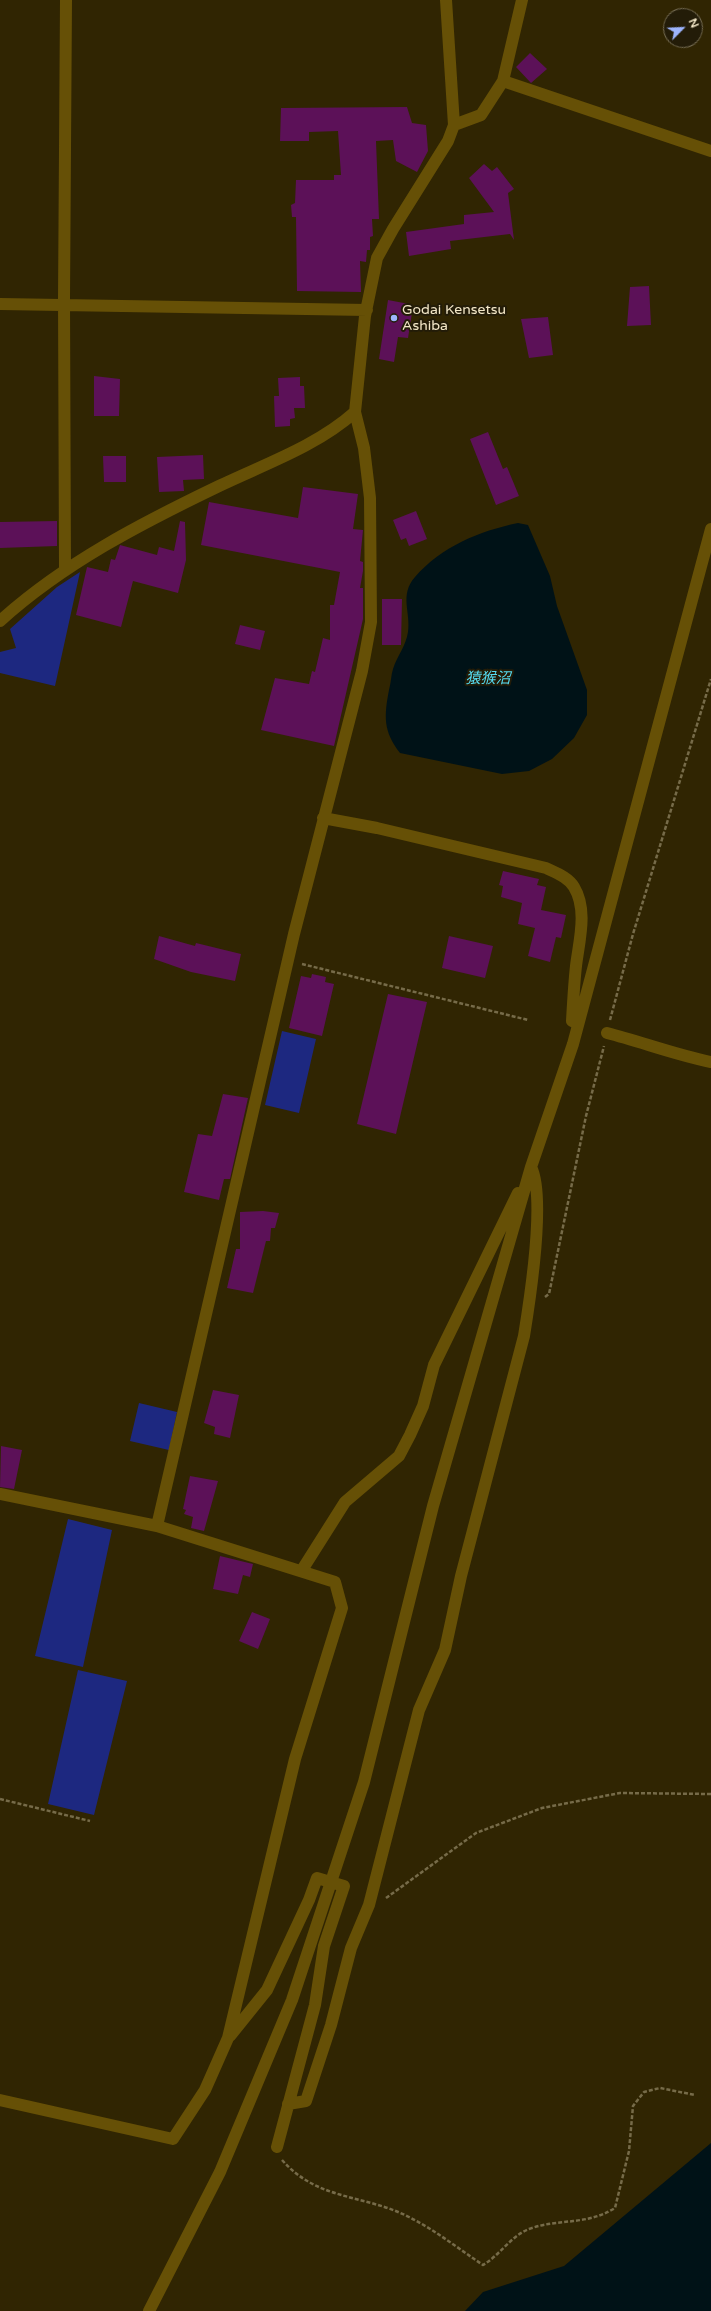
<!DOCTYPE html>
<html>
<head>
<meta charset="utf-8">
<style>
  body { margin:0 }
  #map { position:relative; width:711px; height:2311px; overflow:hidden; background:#302502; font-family:"Varela Round",sans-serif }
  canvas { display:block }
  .north { position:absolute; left:663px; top:8px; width:40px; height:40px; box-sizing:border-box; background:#231c08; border:1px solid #766d54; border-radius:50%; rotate:66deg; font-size:11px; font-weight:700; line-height:16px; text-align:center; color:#f3e7c7 }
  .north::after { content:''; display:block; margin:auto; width:14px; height:18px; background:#9db4fd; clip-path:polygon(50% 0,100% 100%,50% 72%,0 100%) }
</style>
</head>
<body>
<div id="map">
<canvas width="711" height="2311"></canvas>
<div class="north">N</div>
</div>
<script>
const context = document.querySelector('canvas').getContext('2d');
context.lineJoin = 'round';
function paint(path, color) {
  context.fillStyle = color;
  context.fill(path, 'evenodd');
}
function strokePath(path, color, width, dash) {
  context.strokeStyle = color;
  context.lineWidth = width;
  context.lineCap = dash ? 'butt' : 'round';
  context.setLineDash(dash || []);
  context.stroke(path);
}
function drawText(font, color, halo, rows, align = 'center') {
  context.font = font + ' "Varela Round","Noto Sans JP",sans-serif';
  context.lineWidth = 4;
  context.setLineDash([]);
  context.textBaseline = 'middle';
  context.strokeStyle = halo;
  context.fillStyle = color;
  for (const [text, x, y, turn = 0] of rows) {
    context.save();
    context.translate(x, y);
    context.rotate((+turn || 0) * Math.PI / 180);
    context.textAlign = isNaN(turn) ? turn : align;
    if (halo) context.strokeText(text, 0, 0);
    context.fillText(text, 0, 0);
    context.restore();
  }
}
const green = new Path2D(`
  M 80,572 L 55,686 L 0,673 L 0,652 L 16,648 L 10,629 L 57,587 Z
  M 282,1031 L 316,1039 L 299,1113 L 265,1105 Z
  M 139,1403 L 177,1412 L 169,1450 L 130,1441 Z
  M 68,1519 L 112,1530 L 83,1667 L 35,1656 Z
  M 78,1670 L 127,1681 L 94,1815 L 48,1804 Z`);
const water = new Path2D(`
  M 518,523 L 528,525 L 550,576 L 557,606 L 587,690 L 587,715 L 574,738 L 552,759 L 529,771 L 502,774 L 400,753 C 383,731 384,716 389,690 C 391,683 391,675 393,669 C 397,656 406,646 408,632 C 411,612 399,595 415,577 C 441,547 479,531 518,523 Z
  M 711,2143 L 711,2311 L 465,2311 L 483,2292 L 564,2266 Z`);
const building = new Path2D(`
  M 530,53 L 547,69 L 531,83 L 516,67 Z
  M 407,107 L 412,123 L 426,125 L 428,151 L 417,172 L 396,161 L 393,140 L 376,141 L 379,219 L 372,219 L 373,236 L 370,237 L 370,250 L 367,250 L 366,262 L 360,261 L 361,292 L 297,291 L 296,217 L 292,217 L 291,205 L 295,203 L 296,180 L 334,180 L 334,175 L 341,175 L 338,131 L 309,132 L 309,141 L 280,141 L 281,108 Z
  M 484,164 L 492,171 L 497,167 L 514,189 L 508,193 L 514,240 L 510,234 L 450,241 L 451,249 L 409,256 L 406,232 L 464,224 L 464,215 L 494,212 L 469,178 Z
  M 649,286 L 651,325 L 627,326 L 630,287 Z
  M 388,300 L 409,304 L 408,313 L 412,313 L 408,338 L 398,337 L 394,362 L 379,359 Z
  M 548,317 L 553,355 L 529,358 L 521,319 Z
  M 94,376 L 120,379 L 119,416 L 94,416 Z
  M 300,377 L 300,386 L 304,386 L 305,408 L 294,408 L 295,418 L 290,419 L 290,426 L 275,427 L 274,396 L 279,396 L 278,378 Z
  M 488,432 L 503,469 L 507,467 L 519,496 L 496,505 L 470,439 Z
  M 203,455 L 204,479 L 183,480 L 184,491 L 159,492 L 157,457 Z
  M 103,456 L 126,456 L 126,482 L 104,482 Z
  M 303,487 L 358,494 L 353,529 L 363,530 L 360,561 L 363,562 L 363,571 L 360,588 L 363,588 L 363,619 L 334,746 L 261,730 L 275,678 L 309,684 L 312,671 L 315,672 L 323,638 L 330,640 L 330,605 L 334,605 L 340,572 L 201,545 L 209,502 L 298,518 Z
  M 416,511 L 427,539 L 409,546 L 406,538 L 401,540 L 393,520 Z
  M 57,521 L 57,546 L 0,548 L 0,522 Z
  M 180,521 L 185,522 L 186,560 L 178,593 L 133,581 L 121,627 L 76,615 L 87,567 L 108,572 L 111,559 L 115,560 L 120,545 L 157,555 L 159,547 L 174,551 Z
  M 382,599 L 402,599 L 401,645 L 382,645 Z
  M 240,625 L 265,631 L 260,650 L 235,644 Z
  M 503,871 L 539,879 L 537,885 L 546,887 L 541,910 L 566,915 L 561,938 L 556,937 L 550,962 L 528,956 L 535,928 L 518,924 L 522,903 L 501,897 L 503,886 L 499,885 Z
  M 159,936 L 195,946 L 196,943 L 241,954 L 235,981 L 191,972 L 154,959 Z
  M 449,936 L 493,946 L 485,978 L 442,968 Z
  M 312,974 L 326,977 L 325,982 L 334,984 L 322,1036 L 289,1028 L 301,976 L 311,978 Z
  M 388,994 L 427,1002 L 396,1134 L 357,1124 Z
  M 223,1094 L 248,1098 L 230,1179 L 224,1179 L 219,1200 L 184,1192 L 198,1134 L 212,1136 Z
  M 263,1211 L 279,1213 L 275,1228 L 271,1228 L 270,1241 L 266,1241 L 253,1293 L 227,1288 L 236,1249 L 240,1249 L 240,1212 Z
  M 213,1390 L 239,1395 L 230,1438 L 214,1434 L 215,1427 L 204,1423 Z
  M 1,1446 L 22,1450 L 14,1489 L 0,1487 Z
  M 190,1476 L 218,1481 L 204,1531 L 191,1528 L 193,1517 L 184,1514 L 186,1510 L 183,1509 Z
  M 220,1556 L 253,1564 L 250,1577 L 243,1575 L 238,1594 L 213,1589 Z
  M 252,1612 L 270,1619 L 258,1649 L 239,1641 Z`);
const path = new Path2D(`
  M 302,964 L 528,1020
  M 610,1020 L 633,934 L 711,679
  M 545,1297 L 549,1294 L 586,1116 L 604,1046
  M 0,1799 L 90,1821
  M 386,1898 L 476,1833 L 542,1808 L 620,1793 L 711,1794
  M 282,2160 C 318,2201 364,2194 409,2217 C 435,2230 459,2249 483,2265 C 500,2255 511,2236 529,2229 C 559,2218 586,2226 615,2208 L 629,2151 L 633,2106 L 644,2092 L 660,2088 L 695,2095`);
const minor = new Path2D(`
  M 503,81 L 711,151
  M 454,125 L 481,115 L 503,81 L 522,0
  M 0,304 L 367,310
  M 65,569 L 64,299 L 66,0
  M 0,621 C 64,563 142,523 219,486 C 265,464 317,446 355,412 L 365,316 L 377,258 L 393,229 L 448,141 L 454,125 L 446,0
  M 323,818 L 377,828 L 546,868 C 556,873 568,877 574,887 C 588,910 579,941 576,966 C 574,984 573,1003 572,1021 L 578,1024
  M 607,1033 C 642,1042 676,1055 711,1062
  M 0,1494 L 157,1526 L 335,1582 L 342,1608 L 295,1759 L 228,2038 L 205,2090 L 173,2139 L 0,2100
  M 157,1526 L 294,934 L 362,671 L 371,622 L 370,498 L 364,448 L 355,412
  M 302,1570 L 345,1502 L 399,1456 L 410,1435 L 423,1406 L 434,1365 L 518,1193
  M 230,2036 L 267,1990 L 309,1900 L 317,1878 L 344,1886 L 324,1946 L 315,2005 L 277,2147
  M 288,2104 L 306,2101 L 331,2025 L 351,1948 L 369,1905 L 419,1710 L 445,1650 L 461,1576 L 524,1336 C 530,1299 546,1197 531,1167
  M 149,2311 L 220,2172 L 292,2000 L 364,1782 L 433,1506 L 531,1167 L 573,1044 L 711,529`);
const markers = [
  [394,318,4,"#9db4fd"]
];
const poiNames = [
  ["Godai Kensetsu",402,310],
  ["Ashiba",402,326]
];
const waterNames = [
  ["猿猴沼",488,679]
];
paint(green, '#1d2880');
paint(water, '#001217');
paint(building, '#5c1158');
strokePath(path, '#766b49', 2.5, [4, 2]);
strokePath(minor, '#665006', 12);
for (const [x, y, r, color] of markers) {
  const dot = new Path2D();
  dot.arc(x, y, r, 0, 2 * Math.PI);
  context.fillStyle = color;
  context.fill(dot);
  strokePath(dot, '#231c08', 1.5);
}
drawText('14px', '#f3e7c7', '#231c08', poiNames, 'left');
drawText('italic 15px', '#56dcf2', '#231c08', waterNames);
</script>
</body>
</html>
